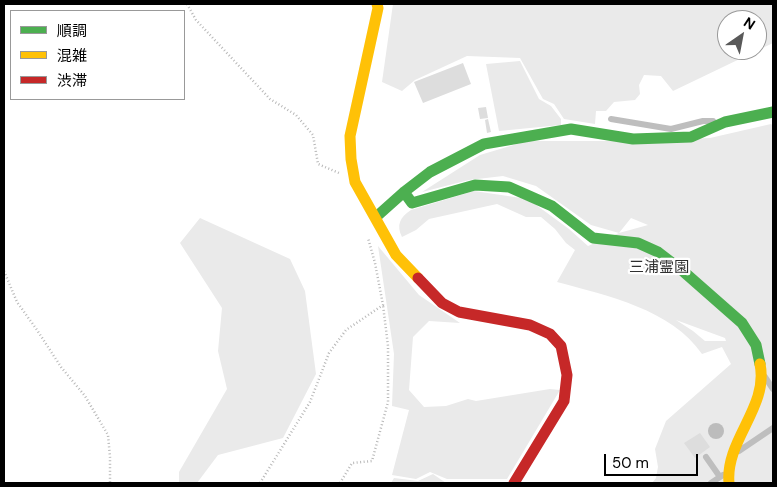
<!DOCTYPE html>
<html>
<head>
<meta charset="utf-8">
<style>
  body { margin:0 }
  #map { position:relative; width:777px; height:487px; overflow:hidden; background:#fff; font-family:"DM Sans","Noto Sans JP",sans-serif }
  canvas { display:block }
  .frame { position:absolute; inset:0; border:5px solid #000; pointer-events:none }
  .legend { position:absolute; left:10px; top:10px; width:175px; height:90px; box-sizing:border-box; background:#fff; border:1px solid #999; margin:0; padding:6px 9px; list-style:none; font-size:15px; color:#000 }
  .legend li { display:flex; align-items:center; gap:10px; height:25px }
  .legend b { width:25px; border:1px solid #999 }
  .north { position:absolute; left:717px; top:10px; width:50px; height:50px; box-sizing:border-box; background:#fff; border:1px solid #999; border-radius:50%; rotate:33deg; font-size:14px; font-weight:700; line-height:20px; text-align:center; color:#000 }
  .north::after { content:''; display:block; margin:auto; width:18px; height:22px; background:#595959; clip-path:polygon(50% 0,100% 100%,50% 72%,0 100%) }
  .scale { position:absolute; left:604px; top:454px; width:94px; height:22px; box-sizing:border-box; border:2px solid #000; border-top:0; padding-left:6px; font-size:15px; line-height:18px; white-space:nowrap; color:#000; -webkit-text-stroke:4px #fff; paint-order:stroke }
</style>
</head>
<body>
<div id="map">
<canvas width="777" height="487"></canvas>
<div class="frame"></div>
<ul class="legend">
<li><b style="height:6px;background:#4caf50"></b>順調</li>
<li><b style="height:6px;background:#ffc107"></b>混雑</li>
<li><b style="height:6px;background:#c62828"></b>渋滞</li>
</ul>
<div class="north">N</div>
<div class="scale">50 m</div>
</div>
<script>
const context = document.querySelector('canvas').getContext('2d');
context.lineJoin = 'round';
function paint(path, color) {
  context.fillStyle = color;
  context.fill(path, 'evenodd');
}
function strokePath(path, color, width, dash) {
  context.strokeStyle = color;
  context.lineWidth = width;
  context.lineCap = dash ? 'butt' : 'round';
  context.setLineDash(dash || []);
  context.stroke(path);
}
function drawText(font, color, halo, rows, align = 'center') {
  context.font = font + ' "DM Sans","Noto Sans JP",sans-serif';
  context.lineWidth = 4.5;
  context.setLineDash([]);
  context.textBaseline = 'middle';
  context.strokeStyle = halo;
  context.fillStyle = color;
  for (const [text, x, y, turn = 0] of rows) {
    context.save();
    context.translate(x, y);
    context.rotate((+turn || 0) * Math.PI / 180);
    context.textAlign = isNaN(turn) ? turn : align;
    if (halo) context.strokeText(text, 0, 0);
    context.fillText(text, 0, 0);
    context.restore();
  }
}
const green = new Path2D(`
  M 393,4 L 773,4 L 773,43 L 673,91 L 661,76 L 644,75 L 639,85 L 640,94 L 635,100 L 614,102 L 606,111 L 596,111 L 595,124 L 564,119 L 554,104 L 543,99 L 520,58 L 467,56 L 415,80 L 402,91 L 382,82 ZM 727,20 L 757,20 L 757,50 L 727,50 Z
  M 520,61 L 539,99 L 551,106 L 561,119 L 561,125 L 499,131 L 486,64 Z
  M 771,124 L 773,126 L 773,483 L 652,483 L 656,478 L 658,467 L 655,449 L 666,421 L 731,364 L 722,347 L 702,354 C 671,309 608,296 557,282 L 575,250 L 566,243 L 555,229 L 541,217 L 526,217 L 497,204 L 429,219 L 416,230 L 402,237 C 396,225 400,217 411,210 L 474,191 L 528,199 L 569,229 L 588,246 L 619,233 L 591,225 L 536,186 L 503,176 L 469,180 L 422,192 L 480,155 L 527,141 L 635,141 L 710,138 ZM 631,218 L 648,225 L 619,233 ZM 676,320 L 725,338 L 726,341 L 705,341 L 693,331 Z
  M 200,218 L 290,259 L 305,291 L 316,374 L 283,438 L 218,455 L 197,483 L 179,483 L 179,472 L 227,389 L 218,351 L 222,308 L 180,243 Z
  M 378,246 L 419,295 L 460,323 L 429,321 L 413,337 L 409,390 L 424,407 L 446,406 L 468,399 L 476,401 L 550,389 L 560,390 L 507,479 L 447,479 L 430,472 L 416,479 L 392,475 L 409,410 L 392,406 L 394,354 Z
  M 433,474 L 446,483 L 391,483 L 394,478 L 418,481 Z`);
const water = new Path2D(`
  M708 431a8 8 0 1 1 16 0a8 8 0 1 1-16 0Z`);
const building = new Path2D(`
  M 463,63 L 471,84 L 423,103 L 414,82 Z
  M 486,107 L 488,118 L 480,119 L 478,108 Z
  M 488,119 L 491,132 L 487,133 L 485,120 Z
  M 700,433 L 710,447 L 695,458 L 684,443 Z`);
const path = new Path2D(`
  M 187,4 L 196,20 L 270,99 L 296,115 L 313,135 L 318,164 L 339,173
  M 4,271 L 17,302 L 37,330 L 61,367 L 85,396 L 108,435 L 110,457 L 110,483
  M 260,483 L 310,402 L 329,353 L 346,330 L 383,305 L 375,263 L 368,238
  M 340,483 L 352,463 L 372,461 L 388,402 L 388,346 L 383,305`);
const lane = new Path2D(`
  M 611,119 L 671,129 L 703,121 L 713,121
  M 765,377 L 773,389
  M 739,451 L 773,428
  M 706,457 L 720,477
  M 711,483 L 723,475`);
const fast = new Path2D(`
  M 404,192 L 412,203 L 475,185 L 509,187 L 552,206 L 593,238 L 638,243 L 658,252 L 684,272 L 742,323 L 756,345 L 760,364
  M 376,217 L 404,192 L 430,172 L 484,144 L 571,129 L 633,139 L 691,137 L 725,122 L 773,112`);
const slow = new Path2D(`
  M 377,4 L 378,8 L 350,136 L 351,159 L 355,182 L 396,255 L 418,278
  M 729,483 C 725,440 769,407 760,364`);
const jam = new Path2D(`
  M 418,278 L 442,303 L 459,312 L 530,325 L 550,334 L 561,346 L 567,375 L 564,401 L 514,483`);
const parkNames = [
  ["三浦霊園",659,268]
];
paint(green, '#eaeaea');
paint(water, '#bcbcbc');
paint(building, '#ddd');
strokePath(path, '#b8b8b8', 2.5, [1, 2.5]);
strokePath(lane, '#bebebe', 6);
strokePath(fast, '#4caf50', 11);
strokePath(slow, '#ffc107', 11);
strokePath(jam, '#c62828', 11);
drawText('15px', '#303030', '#fff', parkNames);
</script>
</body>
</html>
